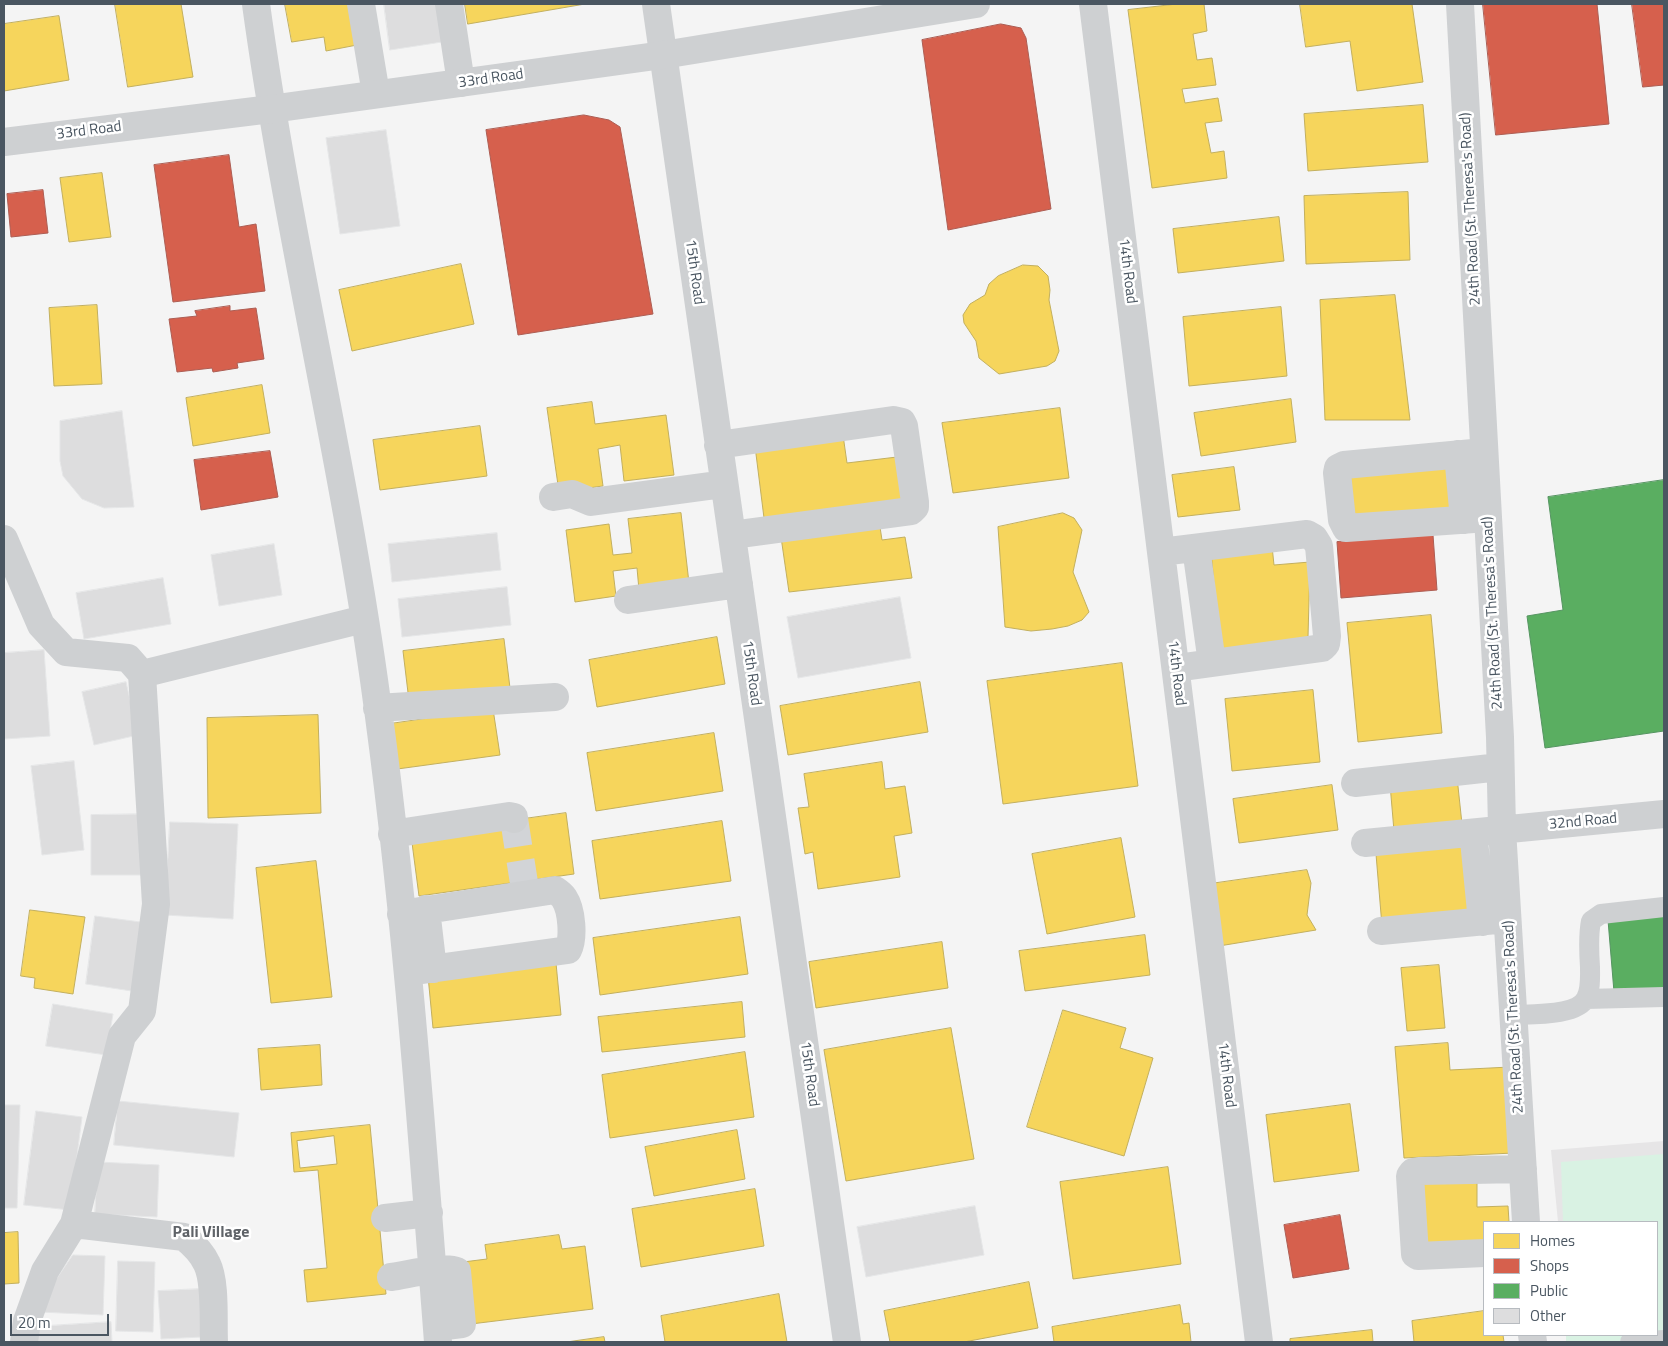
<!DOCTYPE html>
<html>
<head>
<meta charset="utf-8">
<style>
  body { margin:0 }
  #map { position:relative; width:1668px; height:1346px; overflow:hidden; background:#f4f4f4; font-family:"Titillium Web",sans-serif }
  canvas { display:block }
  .frame { position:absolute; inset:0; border:5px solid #4a5661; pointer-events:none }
  .legend { position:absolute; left:1483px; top:1221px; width:175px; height:115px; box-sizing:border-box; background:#fff; border:1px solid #b7bbc0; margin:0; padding:6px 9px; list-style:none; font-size:15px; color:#4a5661 }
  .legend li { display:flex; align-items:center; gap:10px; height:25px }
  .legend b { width:25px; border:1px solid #b7bbc0 }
  .scale { position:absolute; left:10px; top:1314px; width:99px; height:22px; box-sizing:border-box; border:2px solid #4a5661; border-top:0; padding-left:6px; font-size:15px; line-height:18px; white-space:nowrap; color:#4a5661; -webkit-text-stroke:4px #fff; paint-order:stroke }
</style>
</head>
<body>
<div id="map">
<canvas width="1668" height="1346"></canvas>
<div class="frame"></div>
<ul class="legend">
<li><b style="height:14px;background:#f6d55c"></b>Homes</li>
<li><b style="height:14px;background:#d6604d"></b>Shops</li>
<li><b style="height:14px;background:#5aae61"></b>Public</li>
<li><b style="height:14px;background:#ddddde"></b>Other</li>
</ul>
<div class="scale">20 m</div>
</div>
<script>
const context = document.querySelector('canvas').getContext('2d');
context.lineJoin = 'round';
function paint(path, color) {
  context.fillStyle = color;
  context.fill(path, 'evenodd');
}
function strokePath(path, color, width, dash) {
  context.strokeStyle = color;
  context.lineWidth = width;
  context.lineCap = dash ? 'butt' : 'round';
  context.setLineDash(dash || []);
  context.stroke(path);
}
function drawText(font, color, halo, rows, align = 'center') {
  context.font = font + ' "Titillium Web",sans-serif';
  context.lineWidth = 5;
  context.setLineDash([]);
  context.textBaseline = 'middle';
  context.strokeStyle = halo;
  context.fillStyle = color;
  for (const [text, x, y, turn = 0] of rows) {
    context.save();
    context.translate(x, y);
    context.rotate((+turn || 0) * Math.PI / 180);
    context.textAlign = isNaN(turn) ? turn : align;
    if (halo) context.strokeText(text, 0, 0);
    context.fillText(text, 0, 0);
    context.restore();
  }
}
const education = new Path2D(`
  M 1664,1141 L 1664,1342 L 1657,1335 L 1657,1222 L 1558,1222 L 1551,1150 Z`);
const green = new Path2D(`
  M 1664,1154 L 1664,1342 L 1566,1342 L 1566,1335 L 1657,1335 L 1657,1222 L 1563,1222 L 1561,1162 Z`);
const homes = new Path2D(`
  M 115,4 L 181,4 L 193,77 L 128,87 Z
  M 285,4 L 359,4 L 357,45 L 326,51 L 324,37 L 292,42 Z
  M 465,4 L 585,4 L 468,24 Z
  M 1177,4 L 1204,4 L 1207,31 L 1193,34 L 1197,60 L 1212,58 L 1216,85 L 1182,89 L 1185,103 L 1218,98 L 1222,121 L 1205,123 L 1211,153 L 1224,151 L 1227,178 L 1152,188 L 1128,10 Z
  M 1300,4 L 1412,4 L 1423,82 L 1357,91 L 1350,41 L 1306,47 Z
  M 59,16 L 69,80 L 4,91 L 4,24 Z
  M 1423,105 L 1428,162 L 1308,171 L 1304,114 Z
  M 102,173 L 111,237 L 69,242 L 60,178 Z
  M 1408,192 L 1410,260 L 1306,264 L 1304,196 Z
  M 1279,217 L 1284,261 L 1178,273 L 1173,229 Z
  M 461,264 L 474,324 L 352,351 L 339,290 Z
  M 1023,265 L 1038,266 L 1048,276 L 1050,290 L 1049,300 L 1059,351 L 1055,361 L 1047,366 L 999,374 L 979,358 L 976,341 L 964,323 L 963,315 L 970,304 L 985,295 L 989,284 L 998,276 Z
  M 1395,295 L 1410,420 L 1325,420 L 1320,300 Z
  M 97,305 L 102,384 L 54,386 L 49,308 Z
  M 1281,307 L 1287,376 L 1189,386 L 1183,317 Z
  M 262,385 L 270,433 L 193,446 L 186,398 Z
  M 1291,399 L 1296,442 L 1201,456 L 1194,413 Z
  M 592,402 L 595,424 L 666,415 L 674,475 L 624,481 L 620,445 L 598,449 L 603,486 L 559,492 L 547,408 Z
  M 1060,408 L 1069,478 L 953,493 L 942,423 Z
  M 480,426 L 487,476 L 380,490 L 373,440 Z
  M 843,435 L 847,463 L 897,457 L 903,508 L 765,526 L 755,446 Z
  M 1456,462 L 1459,514 L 1353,521 L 1350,469 Z
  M 1234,467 L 1240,510 L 1178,517 L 1172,475 Z
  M 681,513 L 689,583 L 639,590 L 637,568 L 613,571 L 616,596 L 575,602 L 566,530 L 609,524 L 613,555 L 632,553 L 628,519 Z
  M 1063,513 L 1074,518 L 1082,530 L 1073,572 L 1089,612 L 1082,620 L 1068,626 L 1052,629 L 1031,631 L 1005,627 L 998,527 Z
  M 880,527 L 882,540 L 905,537 L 912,578 L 789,592 L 781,537 Z
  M 1272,546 L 1274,565 L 1310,562 L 1308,637 L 1220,652 L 1211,551 Z
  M 1431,615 L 1442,733 L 1358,742 L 1347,623 Z
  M 717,637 L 725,684 L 597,707 L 589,660 Z
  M 504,639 L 510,688 L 409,701 L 403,651 Z
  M 1122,663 L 1138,786 L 1003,804 L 987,681 Z
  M 920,682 L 928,732 L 788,755 L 780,706 Z
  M 1313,690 L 1320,762 L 1232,771 L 1225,699 Z
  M 493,709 L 500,755 L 390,770 L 383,725 Z
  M 318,715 L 321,813 L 208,818 L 207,718 Z
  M 714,733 L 723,791 L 596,811 L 587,753 Z
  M 882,762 L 885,789 L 905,786 L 912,833 L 894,836 L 900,877 L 818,889 L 813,852 L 805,854 L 798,808 L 809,807 L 804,774 Z
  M 1457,777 L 1462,824 L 1394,831 L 1390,784 Z
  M 1332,785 L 1338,830 L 1239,843 L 1233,799 Z
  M 566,813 L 574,874 L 419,896 L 411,835 Z
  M 722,821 L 731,881 L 600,899 L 592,841 Z
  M 1121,838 L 1135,917 L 1047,934 L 1032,854 Z
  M 1471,845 L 1478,917 L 1382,926 L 1376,854 Z
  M 316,861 L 332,997 L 271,1003 L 256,868 Z
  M 1307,870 L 1311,883 L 1307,915 L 1316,930 L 1219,946 L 1210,884 Z
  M 30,910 L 85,917 L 73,994 L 34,988 L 35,978 L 21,976 Z
  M 740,917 L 748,974 L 600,995 L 593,938 Z
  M 1145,935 L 1150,975 L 1025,991 L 1019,951 Z
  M 942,942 L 948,988 L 816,1008 L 809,962 Z
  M 556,963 L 561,1015 L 433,1028 L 428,976 Z
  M 1439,965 L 1445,1028 L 1407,1031 L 1401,968 Z
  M 742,1002 L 745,1037 L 602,1052 L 598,1017 Z
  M 1063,1010 L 1126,1028 L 1120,1048 L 1153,1058 L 1124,1156 L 1027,1127 Z
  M 951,1028 L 974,1159 L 846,1181 L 824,1050 Z
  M 1448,1043 L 1450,1070 L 1510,1067 L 1514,1153 L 1404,1158 L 1395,1047 Z
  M 320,1045 L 322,1085 L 261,1090 L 258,1049 Z
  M 745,1052 L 754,1117 L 610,1138 L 602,1075 Z
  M 1350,1104 L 1359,1171 L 1274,1182 L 1266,1115 Z
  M 370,1125 L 386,1294 L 307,1302 L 304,1270 L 327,1268 L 318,1170 L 294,1172 L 291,1133 ZM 334,1136 L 337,1164 L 300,1168 L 297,1141 Z
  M 737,1130 L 745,1179 L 654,1196 L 645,1147 Z
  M 1168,1167 L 1181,1264 L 1073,1279 L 1060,1182 Z
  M 1477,1175 L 1477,1207 L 1508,1206 L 1509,1222 L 1484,1222 L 1484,1246 L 1420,1248 L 1418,1176 Z
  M 755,1189 L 764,1246 L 641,1267 L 632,1209 Z
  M 18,1232 L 19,1283 L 4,1284 L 4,1233 Z
  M 559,1235 L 562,1249 L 585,1246 L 593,1309 L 471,1324 L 463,1262 L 487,1259 L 485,1245 Z
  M 1029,1282 L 1038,1328 L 964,1342 L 890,1342 L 884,1311 Z
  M 779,1294 L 787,1342 L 665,1342 L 661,1316 Z
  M 1180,1305 L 1183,1324 L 1189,1323 L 1191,1342 L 1054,1342 L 1052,1327 Z
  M 1484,1311 L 1484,1335 L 1503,1335 L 1504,1342 L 1414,1342 L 1412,1321 Z
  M 1372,1330 L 1373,1342 L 1290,1342 L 1290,1339 Z
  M 604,1337 L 605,1342 L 567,1342 Z`);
const shops = new Path2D(`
  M 1483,4 L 1597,4 L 1609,124 L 1496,135 Z
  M 1632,4 L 1664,4 L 1664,85 L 1643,87 Z
  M 1001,24 L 1021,28 L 1026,38 L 1051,209 L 948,230 L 922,40 Z
  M 584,115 L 609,120 L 620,127 L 653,314 L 518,335 L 486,130 Z
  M 229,155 L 239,227 L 256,224 L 265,291 L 173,302 L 154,165 Z
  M 43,190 L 48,233 L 11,237 L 7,194 Z
  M 230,306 L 230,311 L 256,308 L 264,359 L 237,363 L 238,368 L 213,372 L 212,368 L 177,372 L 169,319 L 197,316 L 195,311 Z
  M 270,451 L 278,497 L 201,510 L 194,460 Z
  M 1433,535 L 1437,590 L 1341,598 L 1337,542 Z
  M 1340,1215 L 1349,1269 L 1293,1278 L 1284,1225 Z`);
const public = new Path2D(`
  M 1664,480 L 1664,731 L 1545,748 L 1527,616 L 1563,610 L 1548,497 Z
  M 1664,915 L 1664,990 L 1614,992 L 1608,920 Z`);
const building = new Path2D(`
  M 384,4 L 437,4 L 442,42 L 390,50 Z
  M 386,130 L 400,226 L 340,234 L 326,138 Z
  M 122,411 L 134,507 L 104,508 L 82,499 L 63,476 L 60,461 L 60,421 Z
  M 497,533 L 501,570 L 392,582 L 388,544 Z
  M 274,544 L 282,595 L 219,606 L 211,555 Z
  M 163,578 L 171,624 L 84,639 L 76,593 Z
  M 507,587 L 511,625 L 402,637 L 398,599 Z
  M 900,597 L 911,658 L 798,678 L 787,617 Z
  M 44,650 L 50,736 L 4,739 L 4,653 Z
  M 126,682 L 138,735 L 94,745 L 82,692 Z
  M 74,761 L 84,850 L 42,855 L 31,766 Z
  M 148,814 L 148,875 L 91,875 L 91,815 Z
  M 170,822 L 238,824 L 233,919 L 165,915 Z
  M 95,916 L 148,923 L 138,992 L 86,984 Z
  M 53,1004 L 113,1014 L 106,1055 L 46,1046 Z
  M 118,1101 L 239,1113 L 234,1157 L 114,1145 Z
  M 4,1105 L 20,1105 L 17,1208 L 4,1208 Z
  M 36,1111 L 82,1117 L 70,1210 L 24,1205 Z
  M 98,1162 L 159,1165 L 157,1217 L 95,1214 Z
  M 975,1206 L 984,1255 L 866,1277 L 857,1227 Z
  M 73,1255 L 105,1256 L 103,1315 L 40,1312 L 57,1278 Z
  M 118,1261 L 155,1262 L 153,1332 L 116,1331 Z
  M 200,1289 L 202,1337 L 161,1339 L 158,1291 Z
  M 111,1322 L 112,1342 L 32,1342 L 31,1327 Z`);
const minorTunnel = new Path2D(`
  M 514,819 L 524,883`);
const service = new Path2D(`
  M 1586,999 L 1664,997
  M 1513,1015 C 1531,1014 1578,1016 1586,998 C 1591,989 1590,977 1590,967 C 1589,952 1588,936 1591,921 L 1601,914 L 1664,907
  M 1630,1342 L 1664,1340`);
const minor = new Path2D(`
  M 256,4 C 287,230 342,453 374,680 C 405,900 421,1121 438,1342
  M 361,4 L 376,94
  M 449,4 L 461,83
  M 656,4 L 847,1342
  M 1093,4 L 1259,1342
  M 1460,4 L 1500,737 L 1502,829 L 1526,1222
  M 718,445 L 893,420 L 902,422 L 904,426 L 915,502 L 915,507 L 911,511 L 732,535
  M 1484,452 L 1344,465 L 1338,468 L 1337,473 L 1342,520 L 1346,528 L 1488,518
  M 1458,454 L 1464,520
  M 553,497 L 572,494 L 591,502 L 724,484
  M 4,539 L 41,625 L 66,652 L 128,658 L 142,674 L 156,904 L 142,1011 L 122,1036 L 74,1224 L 45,1271 L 27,1321 L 24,1342
  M 1196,548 L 1212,663
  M 1161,552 L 1307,534 L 1314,538 L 1319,546 L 1327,636 L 1326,644 L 1322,648 L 1176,668
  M 628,600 L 739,584
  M 142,674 L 364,619
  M 377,708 L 555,697
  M 1355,783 L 1500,767
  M 392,834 L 509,816 L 514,817 L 514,819
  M 1474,840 L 1482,922
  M 1365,843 L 1664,814
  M 426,909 L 433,969
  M 401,914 L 555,890 C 558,892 562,895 564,898 C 572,910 574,938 568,950 L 408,972
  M 1381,931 L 1507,919
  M 385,1218 L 429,1213
  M 74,1224 L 184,1237 C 193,1244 202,1253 207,1264 C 216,1282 213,1321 214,1342
  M 1484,1253 L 1418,1256 L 1415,1254 L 1410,1176 L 1413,1172 L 1419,1171 L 1523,1169
  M 391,1277 C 407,1275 443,1265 457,1271 L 462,1324 L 437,1327
  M 1532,1335 L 1533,1342`);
const tertiary = new Path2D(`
  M 4,142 L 271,109 L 663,55 L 976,4`);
const streetNames = [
  ["33rd Road",491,79,-8],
  ["33rd Road",89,131,-7],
  ["24th Road (St. Theresa's Road)",1471,209,-93],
  ["14th Road",1127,271,83],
  ["15th Road",694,272,82],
  ["24th Road (St. Theresa's Road)",1493,613,-93],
  ["15th Road",751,673,82],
  ["14th Road",1176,673,83],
  ["32nd Road",1583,822,-5],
  ["24th Road (St. Theresa's Road)",1514,1017,-93],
  ["15th Road",809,1074,82],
  ["14th Road",1226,1075,83]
];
const neighbourhoodNames = [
  ["Pali Village",211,1233]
];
paint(education, '#e6e5e6');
paint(green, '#d9f2e3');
paint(homes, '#f6d55c');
strokePath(homes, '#c2af5e', 1);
paint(shops, '#d6604d');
strokePath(shops, '#ac5d53', 1);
paint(public, '#5aae61');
strokePath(public, '#559461', 1);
paint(building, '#ddddde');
strokePath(building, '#e5e6e7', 1);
strokePath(minorTunnel, '#d2d4d7', 28, [28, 14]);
strokePath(service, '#ced0d2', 20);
strokePath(minor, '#ced0d2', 28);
strokePath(tertiary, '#ced0d2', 28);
drawText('15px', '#4a5661', '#fff', streetNames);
drawText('bold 16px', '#5f6368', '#fff', neighbourhoodNames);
</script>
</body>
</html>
